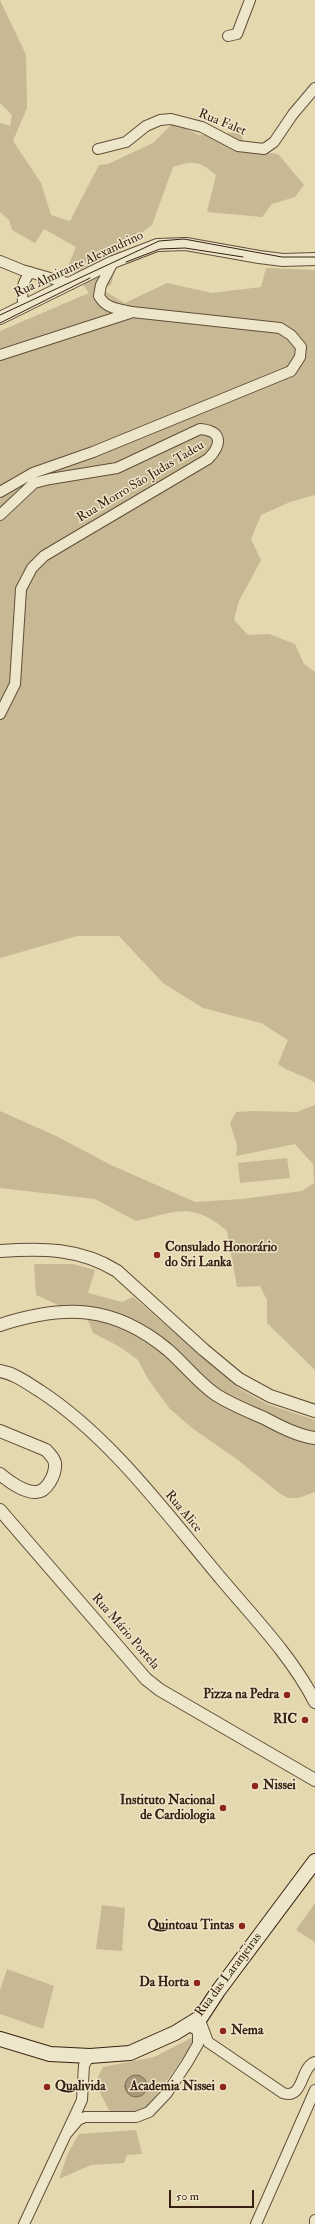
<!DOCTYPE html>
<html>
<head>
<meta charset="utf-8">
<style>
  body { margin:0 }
  #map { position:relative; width:315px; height:2224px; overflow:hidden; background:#e4d8ae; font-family:"IM FELL Double Pica",serif }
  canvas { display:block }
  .scale { position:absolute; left:169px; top:2190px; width:85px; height:18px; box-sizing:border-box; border:2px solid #372012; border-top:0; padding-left:5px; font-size:12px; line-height:14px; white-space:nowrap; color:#372012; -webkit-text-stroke:3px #ede6ca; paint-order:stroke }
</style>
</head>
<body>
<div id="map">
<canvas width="315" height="2224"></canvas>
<div class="scale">50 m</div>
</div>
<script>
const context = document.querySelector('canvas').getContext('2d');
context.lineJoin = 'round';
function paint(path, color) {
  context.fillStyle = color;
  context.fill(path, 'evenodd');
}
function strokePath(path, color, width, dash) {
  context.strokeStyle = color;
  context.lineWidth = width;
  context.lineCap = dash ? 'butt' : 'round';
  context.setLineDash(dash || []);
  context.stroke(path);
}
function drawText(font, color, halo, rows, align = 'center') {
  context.font = font + ' "IM FELL Double Pica",serif';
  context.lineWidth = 3;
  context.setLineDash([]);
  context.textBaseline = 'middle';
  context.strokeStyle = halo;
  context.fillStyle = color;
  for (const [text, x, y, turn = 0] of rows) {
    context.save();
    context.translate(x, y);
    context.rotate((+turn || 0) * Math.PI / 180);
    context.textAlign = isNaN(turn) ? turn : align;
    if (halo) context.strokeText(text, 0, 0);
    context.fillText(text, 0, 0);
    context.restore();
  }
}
const green = new Path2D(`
  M 0,0 L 26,55 L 27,108 L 13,141 L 41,183 L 51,215 L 70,221 L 99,165 L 108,164 L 153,143 L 173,123 L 199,135 L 240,132 L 247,150 L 278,154 L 304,185 L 295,197 L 272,204 L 262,217 L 207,212 L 216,175 C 200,161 193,160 173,167 L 152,225 L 121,248 L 111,285 L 101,289 L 125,303 L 167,283 L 212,293 L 261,287 L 266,268 L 315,270 L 315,495 L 290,502 L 261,515 L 251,539 L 261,560 L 239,601 L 234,620 L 248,635 L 269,634 L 295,644 L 304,664 L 315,672 L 315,1083 C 304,1075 290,1073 278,1064 L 288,1040 L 261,1023 L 203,1008 L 163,983 L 119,936 L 77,936 L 0,958 L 0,331 L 89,293 L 69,264 L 76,247 L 44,229 L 35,243 L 12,230 L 9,220 L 0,212 L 0,123 L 10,126 L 12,115 L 0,103 Z
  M 315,1105 L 315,1370 L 267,1323 L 267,1300 L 260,1286 L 237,1287 L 227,1231 C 191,1201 178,1212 136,1221 L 95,1199 L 0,1188 L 0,1111 L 56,1136 L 111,1165 L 195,1202 L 242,1199 L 302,1191 L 314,1183 L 313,1164 L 295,1144 L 236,1156 L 237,1145 L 230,1123 L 236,1112 L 253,1111 L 297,1112 Z
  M 287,1158 L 290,1178 L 240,1183 L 238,1163 Z
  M 34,1264 L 73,1264 L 95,1270 L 88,1293 L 122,1302 L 133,1297 L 240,1389 L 267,1404 L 315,1420 L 315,1492 L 298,1498 L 288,1498 L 279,1493 L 238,1460 L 192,1428 L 170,1409 L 148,1379 L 138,1360 L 120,1347 L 93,1333 L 87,1318 L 36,1295 Z
  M 315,1903 L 315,1942 L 296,1930 Z
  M 102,1905 L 125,1908 L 122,1951 L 96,1949 Z
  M 7,1969 L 54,1986 L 43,2029 L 0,2014 L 0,1991 Z
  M 193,2037 L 196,2040 L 151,2102 L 141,2113 L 119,2115 L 109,2110 L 98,2089 L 97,2079 L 103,2067 L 154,2057 Z
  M 136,2130 L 142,2154 L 127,2155 L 124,2163 L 91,2165 L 59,2179 L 68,2153 L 79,2134 Z`);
const water = new Path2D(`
  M125 2086a11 11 0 1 1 22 0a11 11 0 1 1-22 0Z`);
const minor = new Path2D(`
  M 228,36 L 237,34 L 250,0
  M 98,149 L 126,142 L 146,126 L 160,120 L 171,119 L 202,127 L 238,146 L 264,149 L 274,142 L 293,114 L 315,88
  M 0,261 L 22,270 L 71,284
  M 24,307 C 21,292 21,285 30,272
  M 0,355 L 130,313
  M 0,492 L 33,473 L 93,452 L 291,371 L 300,357 L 301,347 L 291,335 L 280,328 L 132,312 C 119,309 106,309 99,296 L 101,285 L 113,262
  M 0,515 L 34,483 L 50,479 L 117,468 L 200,429 C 223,431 222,445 208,459 L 59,547 L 44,556 L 32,568 L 21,589 L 15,684 L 0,714
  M 201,2023 L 208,2042 L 283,2093 C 304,2100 300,2067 315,2062
  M 67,2133 L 78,2120 L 85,2117 L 136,2117 L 149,2112 L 167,2093 L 187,2063 L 198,2044 L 198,2031 L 188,2025
  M 24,2224 L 82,2100 L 84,2065 L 90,2056
  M 256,2224 L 315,2090
  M 315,2224 L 315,2220`);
const tertiary = new Path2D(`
  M 0,318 L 113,262 L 157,245 L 186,244 L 259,257 L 283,260 L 315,259
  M 0,1251 C 42,1248 80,1248 117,1271 L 204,1350 L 239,1379 L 270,1396 L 315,1411
  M 0,1325 C 65,1304 114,1305 168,1350 C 184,1364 198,1382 215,1394 C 230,1404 248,1411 264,1418 C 279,1426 298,1436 315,1438
  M 0,1371 C 16,1374 27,1383 40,1391 C 112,1438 168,1516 223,1581 C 255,1619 292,1657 315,1702
  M 0,1431 L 46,1450 C 50,1454 54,1458 55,1463 C 56,1474 47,1492 36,1492 C 25,1493 8,1481 0,1474
  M 0,1510 L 146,1679 L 160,1690 L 315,1780`);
const secondary = new Path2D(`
  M 0,2039 L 50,2054 L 90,2056 L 130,2053 L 175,2033 L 201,2017 L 218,1991 L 315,1861`);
const tram = new Path2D(`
  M 126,262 L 160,249 L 185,248 L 243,257
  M 0,315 L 159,241 L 184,239 L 282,257 L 315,257
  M 0,323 L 90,278`);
const markers = [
  [157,1255,4,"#8f2418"],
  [287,1695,4,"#8f2418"],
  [305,1720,4,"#8f2418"],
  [255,1786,4,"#8f2418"],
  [223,1808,4,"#8f2418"],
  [242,1926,4,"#8f2418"],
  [197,1983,4,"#8f2418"],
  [223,2031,4,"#8f2418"],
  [47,2087,4,"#8f2418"],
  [223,2087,4,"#8f2418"]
];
const streetNames = [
  ["Rua Falet",222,123,22],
  ["Rua Almirante Alexandrino",79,265,-25],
  ["Rua Morro São Judas Tadeu",141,482,-31],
  ["Rua Alice",183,1512,50],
  ["Rua Mário Portela",125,1632,49],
  ["Rua das Laranjeiras",229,1975,-53]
];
const poiNames = [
  ["Consulado Honorário",165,1248,"left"],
  ["do Sri Lanka",165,1263,"left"],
  ["Pizza na Pedra",279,1695],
  ["RIC",297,1720],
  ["Nissei",263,1786,"left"],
  ["Instituto Nacional",215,1801],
  ["de Cardiologia",215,1816],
  ["Quintoau Tintas",234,1926],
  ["Da Horta",189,1983],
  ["Nema",231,2031,"left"],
  ["Qualivida",55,2087,"left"],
  ["Academia Nissei",215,2087]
];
paint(green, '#c7b993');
paint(water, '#a99979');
strokePath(water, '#7b6950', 1);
strokePath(minor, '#624e39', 12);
strokePath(tertiary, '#624e39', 14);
strokePath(secondary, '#372012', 16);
strokePath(minor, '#ede6ca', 10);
strokePath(tertiary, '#ede6ca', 12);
strokePath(secondary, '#ede6ca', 14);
strokePath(tram, '#372012', 1);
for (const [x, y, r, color] of markers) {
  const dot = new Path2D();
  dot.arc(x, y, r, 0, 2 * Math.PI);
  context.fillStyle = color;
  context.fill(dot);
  strokePath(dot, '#ede6ca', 1.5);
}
drawText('13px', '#372012', '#ede6ca', streetNames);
drawText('bold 13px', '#372012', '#ede6ca', poiNames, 'right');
</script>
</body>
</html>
